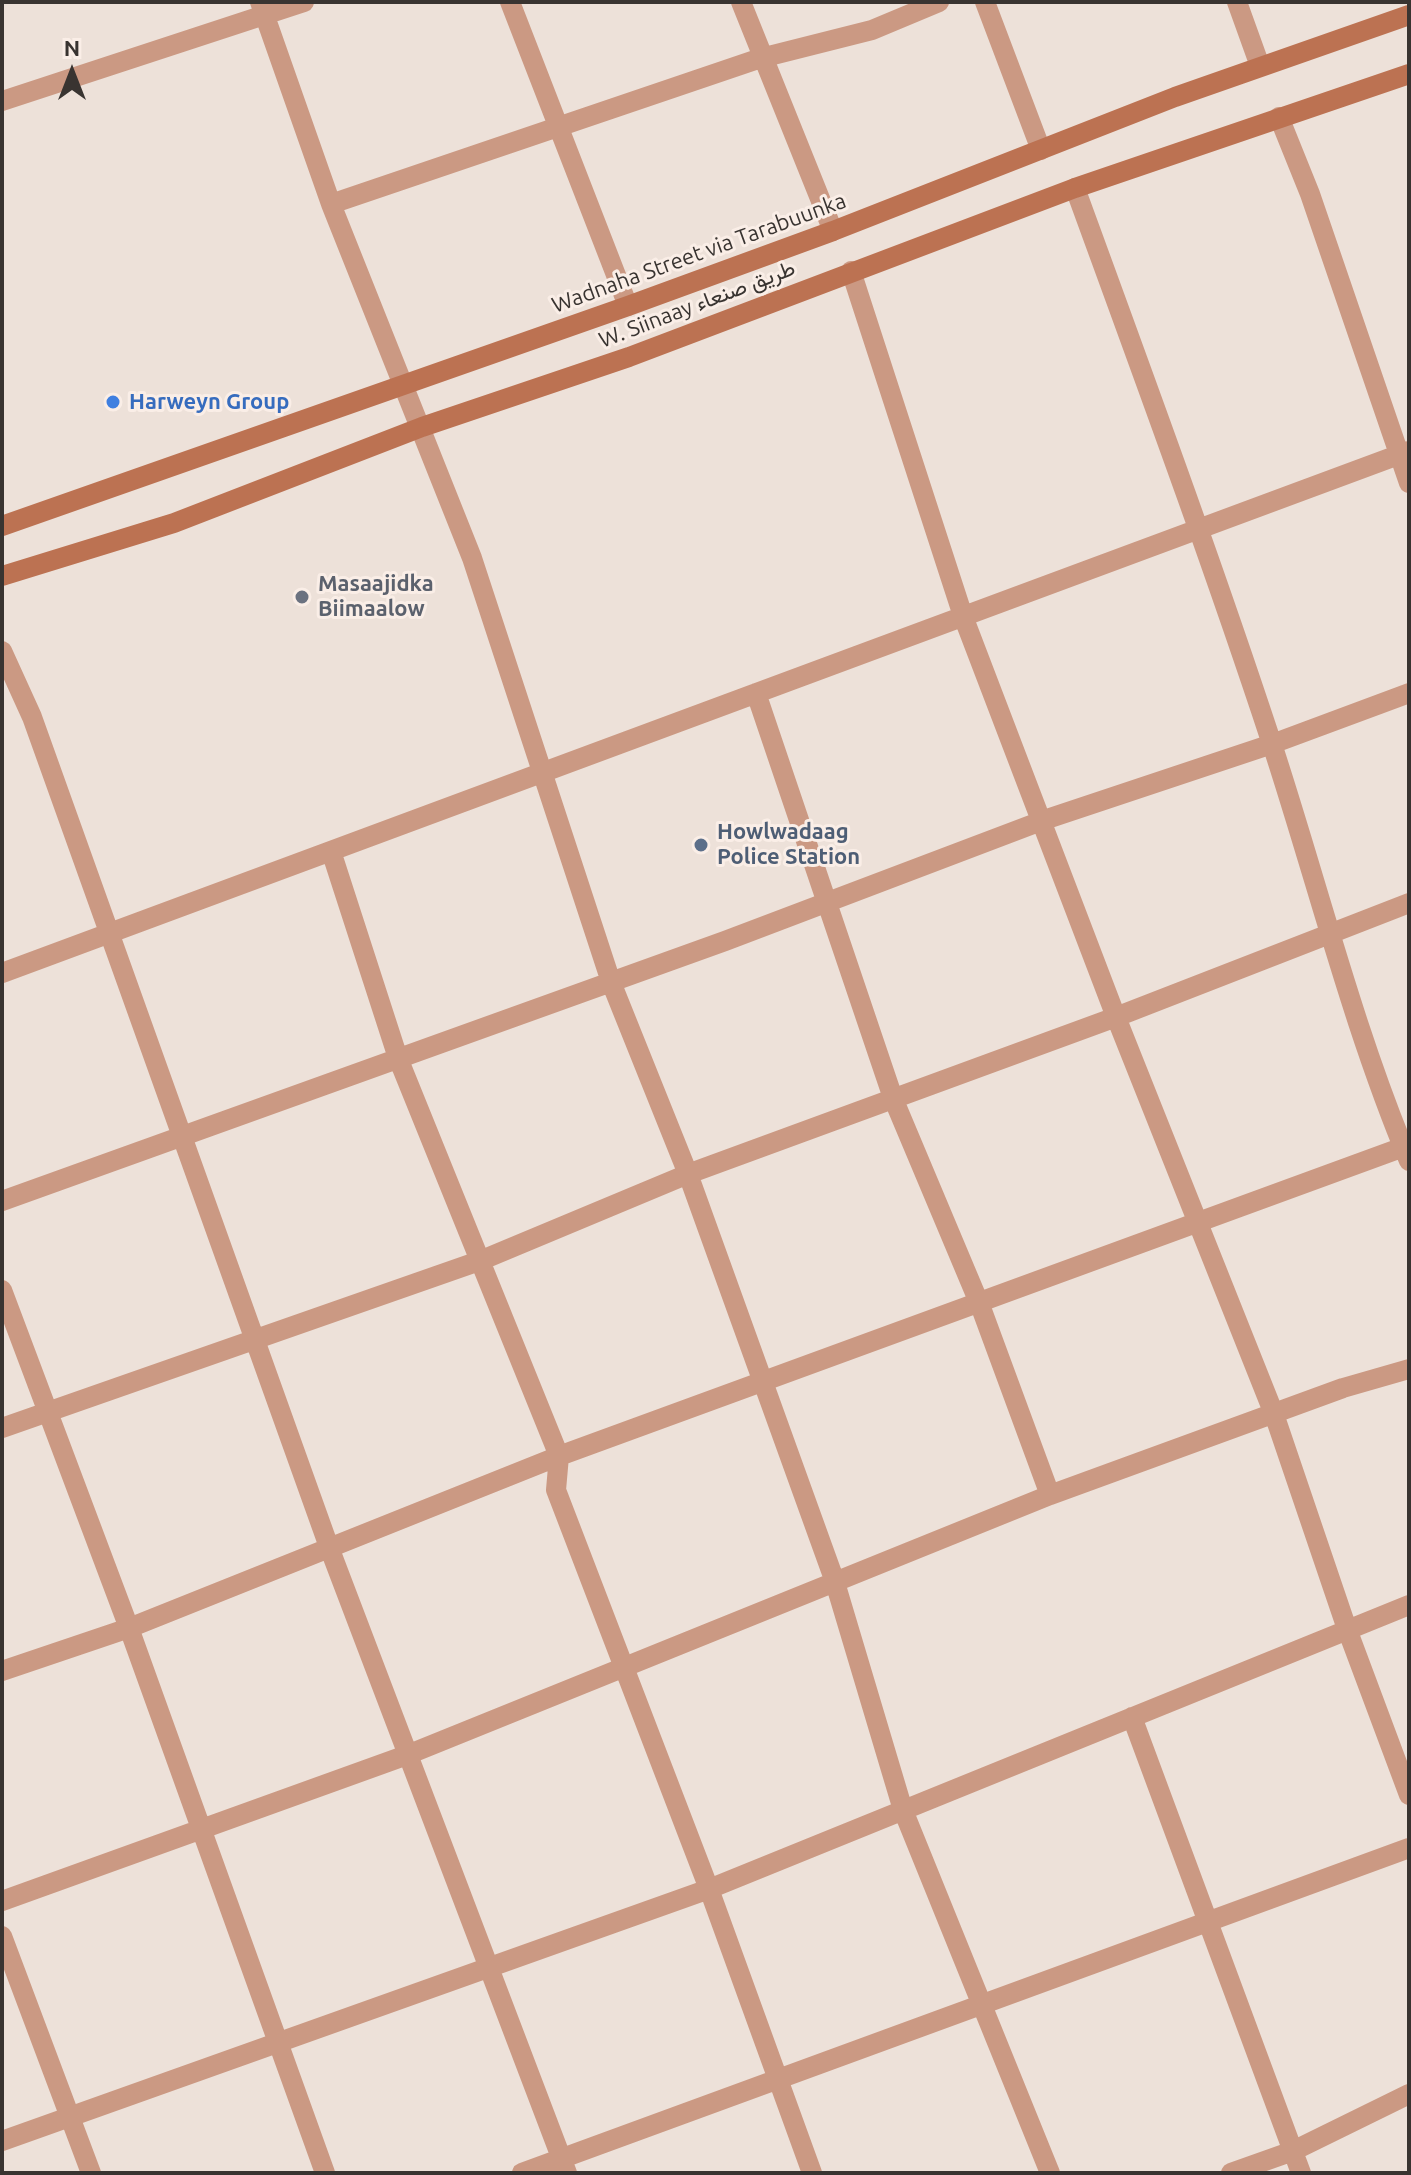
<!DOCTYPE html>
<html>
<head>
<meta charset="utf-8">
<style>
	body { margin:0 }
	#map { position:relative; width:1411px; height:2175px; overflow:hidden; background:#ede1d9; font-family:Ubuntu,sans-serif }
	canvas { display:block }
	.frame { position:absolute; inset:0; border:4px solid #393431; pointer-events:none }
	.north { position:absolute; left:32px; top:32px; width:80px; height:80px; -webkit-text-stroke:6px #faeee7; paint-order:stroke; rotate:0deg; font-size:22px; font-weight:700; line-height:32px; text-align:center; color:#393431 }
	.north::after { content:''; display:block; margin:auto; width:28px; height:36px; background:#393431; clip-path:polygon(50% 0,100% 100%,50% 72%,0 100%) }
</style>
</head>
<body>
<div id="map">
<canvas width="1411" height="2175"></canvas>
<div class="frame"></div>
<div class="north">N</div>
</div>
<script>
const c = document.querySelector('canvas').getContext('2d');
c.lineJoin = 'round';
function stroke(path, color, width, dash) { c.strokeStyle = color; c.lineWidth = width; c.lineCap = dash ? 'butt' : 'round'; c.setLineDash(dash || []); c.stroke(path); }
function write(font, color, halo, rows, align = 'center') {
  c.font = font + ' Ubuntu,Vazirmatn,sans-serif'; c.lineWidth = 6; c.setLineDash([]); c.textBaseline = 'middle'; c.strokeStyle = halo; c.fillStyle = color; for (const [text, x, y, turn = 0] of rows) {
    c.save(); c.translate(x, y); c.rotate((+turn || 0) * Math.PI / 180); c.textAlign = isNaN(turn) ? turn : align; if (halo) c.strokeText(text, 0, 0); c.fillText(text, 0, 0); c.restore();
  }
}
stroke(new Path2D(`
	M 260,2 L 331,204 L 472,558 L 611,982 L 688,1174 L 834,1579 L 903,1810 L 1050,2173
	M 510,2 L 628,306
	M 741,2 L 833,231
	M 985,2 L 1041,150
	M 1237,2 L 1260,66
	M 2,101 L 304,2
	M 1279,117 L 1310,194 L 1409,483
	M 1075,188 C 1142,372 1210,556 1271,741 C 1317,881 1352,1025 1409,1161
	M 331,204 L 761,58 L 872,30 L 939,2
	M 851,271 L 963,616 L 1116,1017 L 1274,1414 L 1347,1629 L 1409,1795
	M 2,651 L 32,717 L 329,1547 L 567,2173
	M 756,693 L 893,1098 L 980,1305 L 1050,1495
	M 331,851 L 398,1058 L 559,1456 L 556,1490 L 709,1889 L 812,2173
	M 2,973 L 1409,451
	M 2,1201 L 725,941 L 1044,820 L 1272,744 L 1409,693
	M 2,1290 L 129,1628 L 325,2173
	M 2,1428 L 482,1260 L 688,1174 L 1116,1017 L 1409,903
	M 2,1671 L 129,1628 L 559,1456 L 1409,1145
	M 1132,1717 L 1301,2173
	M 2,1901 L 407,1755 L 1050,1495 L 1343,1388 L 1409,1369
	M 2,1936 L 91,2173
	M 2,2141 L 709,1889 L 1409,1605
	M 522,2173 L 1409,1848
	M 1231,2173 L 1293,2151 L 1409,2094`), '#cb9983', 20);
stroke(new Path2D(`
	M 2,526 L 628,306 L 833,231 L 1175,97 L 1409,15
	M 2,576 L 174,523 L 422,427 L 629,357 L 1075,188 L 1409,74`), '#bc7252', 20);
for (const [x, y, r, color] of [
	[113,402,8,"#3f7fe0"],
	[302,597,8,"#6b7280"],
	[701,845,8,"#5c6f8a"]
]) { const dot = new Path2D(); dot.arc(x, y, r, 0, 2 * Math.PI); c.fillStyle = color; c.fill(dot); stroke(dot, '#faeee7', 3); }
write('22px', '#393431', '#faeee7', [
	["Wadnaha Street via Tarabuunka",699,253,-20],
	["W. Siinaay طريق صنعاء",697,304,-21]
]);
write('bold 22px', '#366cbe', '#faeee7', [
	["Harweyn Group",129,402]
], 'left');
write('bold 22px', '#5b616d', '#faeee7', [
	["Masaajidka",318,584],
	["Biimaalow",318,609]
], 'left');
write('bold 22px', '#4e5e75', '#faeee7', [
	["Howlwadaag",717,832],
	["Police Station",717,857]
], 'left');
</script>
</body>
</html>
